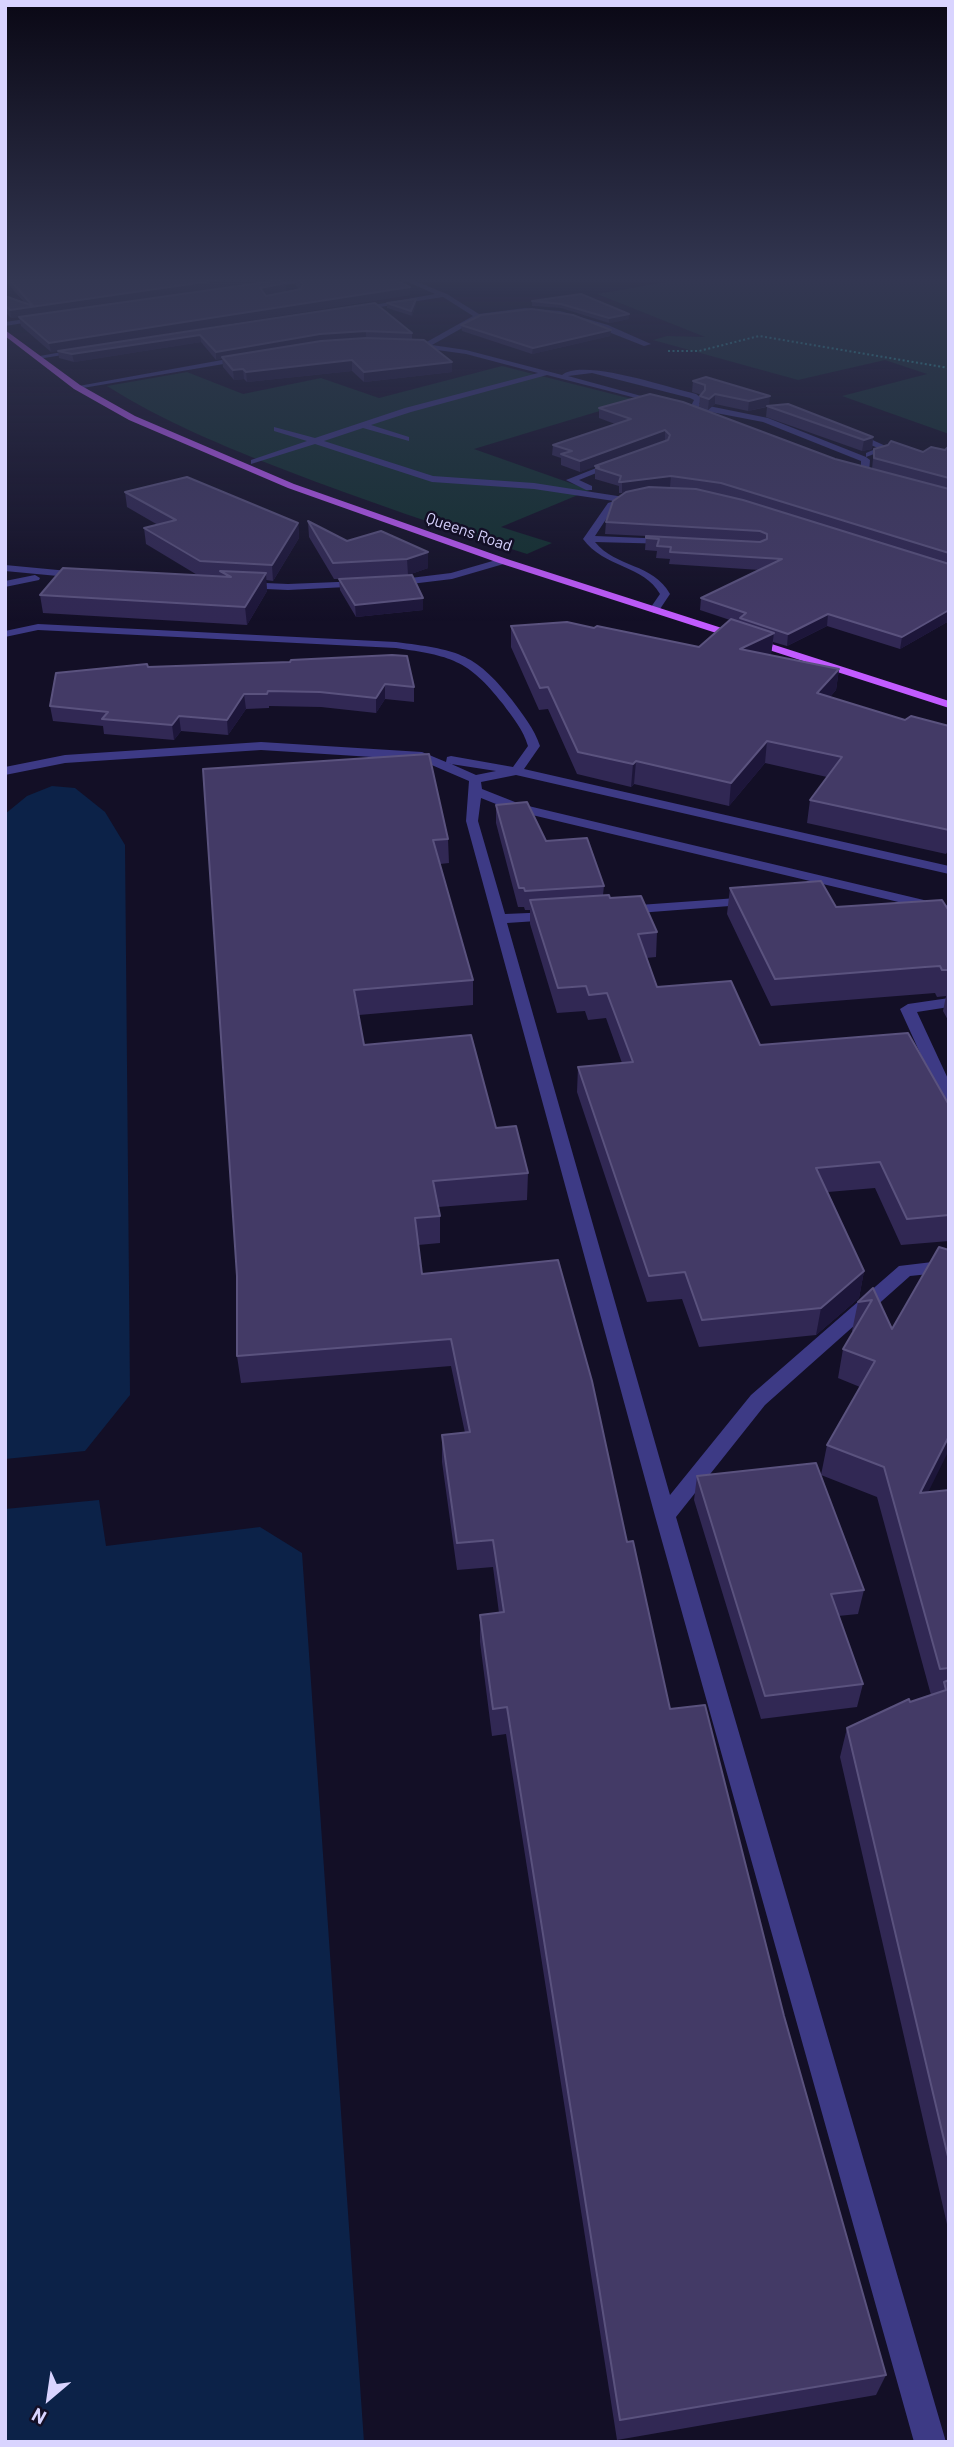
<!DOCTYPE html>
<html>
<head>
<meta charset="utf-8">
<style>
	body { margin:0 }
	#map { position:relative; width:954px; height:2447px; overflow:hidden; background:#130f26; font-family:Barlow,sans-serif }
	canvas { display:block }
	.frame { position:absolute; inset:0; border:7px solid #d9d4ff; pointer-events:none }
	.north { position:absolute; left:14px; top:2363px; width:70px; height:70px; -webkit-text-stroke:5px #130f26; paint-order:stroke; rotate:209deg; font-size:19px; font-weight:700; line-height:28px; text-align:center; color:#d9d4ff }
	.north::after { content:''; display:block; margin:auto; width:24px; height:32px; background:#d9d4ff; clip-path:polygon(50% 0,100% 100%,50% 72%,0 100%) }
</style>
</head>
<body>
<div id="map">
<canvas width="954" height="2447"></canvas>
<div class="frame"></div>
<div class="north">N</div>
</div>
<script>
const c = document.querySelector('canvas').getContext('2d');
c.lineJoin = 'round';
function paint(path, color) { c.fillStyle = color; c.fill(path, 'evenodd'); }
function stroke(path, color, width, dash) { c.strokeStyle = color; c.lineWidth = width; c.lineCap = dash ? 'butt' : 'round'; c.setLineDash(dash || []); c.stroke(path); }
function write(font, color, halo, rows, align = 'center') {
  c.font = font + ' Barlow,sans-serif'; c.lineWidth = 5; c.setLineDash([]); c.textBaseline = 'middle'; c.strokeStyle = halo; c.fillStyle = color; for (const [text, x, y, turn = 0] of rows) {
    c.save(); c.translate(x, y); c.rotate((+turn || 0) * Math.PI / 180); c.textAlign = isNaN(turn) ? turn : align; if (halo) c.strokeText(text, 0, 0); c.fillText(text, 0, 0); c.restore();
  }
}
paint(new Path2D(`
	M 684,279 L 949,279 L 949,434 L 842,396 L 927,374 L 885,360 L 798,380 L 653,340 L 667,336 L 705,337 L 597,294 Z
	M 502,366 L 636,400 L 474,449 L 590,490 L 501,527 L 552,543 L 527,554 C 446,528 365,501 285,470 C 223,446 164,422 107,386 L 187,372 L 243,394 L 321,378 L 379,398 Z`), '#12302f');
paint(new Path2D(`
	M 52,786 L 75,788 L 105,812 L 125,845 L 130,1395 L 85,1451 L 5,1459 L 5,814 L 27,796 Z
	M 99,1500 L 106,1546 L 260,1527 L 302,1553 L 364,2442 L 5,2442 L 5,1509 Z`), '#0c2248');
stroke(new Path2D(`
	M 668,351 L 699,351 L 759,336 L 949,368`), '#2fb8b0', 2, [2, 2.5]);
paint(new Path2D(`
	M 303,279 L 320,279 L 261,289 L 258,287 Z
	M 401,279 L 410,279 L 447,294 L 479,314 L 525,308 L 560,311 L 608,325 L 651,344 L 644,346 L 573,318 L 532,312 L 480,318 L 432,345 L 466,350 L 562,375 C 583,358 669,388 696,394 L 703,399 L 699,404 L 768,418 L 866,457 L 866,453 L 878,448 L 849,436 L 849,432 L 855,432 L 890,448 L 866,457 L 870,460 L 869,473 L 861,475 L 861,461 L 763,422 L 690,408 L 694,400 L 690,398 L 592,373 L 568,376 L 667,403 L 663,405 L 547,375 L 411,412 L 371,425 L 409,437 L 409,441 L 363,428 L 324,441 L 433,476 L 534,483 L 624,497 L 637,494 L 637,498 L 614,507 L 595,536 L 668,539 L 673,542 L 671,544 L 595,542 C 616,568 653,563 670,594 L 658,612 L 654,613 L 649,610 L 660,594 C 644,565 604,568 583,539 L 608,503 L 614,501 L 534,489 L 432,482 L 315,444 L 251,464 L 251,460 L 307,441 L 274,431 L 274,427 L 315,438 L 405,408 L 538,373 L 466,354 L 408,346 L 411,342 L 423,344 L 473,316 L 443,297 L 355,311 L 351,309 L 435,294 Z
	M 46,316 L 43,320 L 5,326 L 5,322 Z
	M 84,348 L 81,352 L 38,359 L 34,357 Z
	M 244,356 L 247,360 L 77,389 L 73,387 Z
	M 614,461 L 621,463 L 579,480 L 592,486 L 592,490 L 586,490 L 566,480 Z
	M 503,558 L 508,561 L 507,563 L 452,579 L 394,586 L 389,583 L 394,580 L 451,573 Z
	M 5,565 L 79,572 L 84,575 L 79,578 L 5,571 Z
	M 35,575 L 40,578 L 39,580 L 5,587 L 5,581 Z
	M 362,581 L 367,584 L 366,586 L 288,590 L 243,588 L 238,585 L 243,582 L 288,584 Z
	M 38,624 L 396,642 C 455,650 474,651 512,700 C 523,715 534,728 540,746 L 524,769 L 949,866 L 949,874 L 516,775 L 481,782 L 482,789 L 520,804 L 949,906 L 949,914 L 511,810 L 481,798 L 478,821 L 505,914 L 552,912 L 559,916 L 552,920 L 507,923 L 670,1495 L 751,1395 L 899,1266 L 949,1260 L 949,1272 L 910,1276 L 765,1405 L 676,1517 L 946,2442 L 914,2442 L 655,1516 L 466,821 L 469,781 L 420,760 L 261,750 L 65,763 L 5,775 L 5,767 L 65,755 L 261,742 L 422,752 L 446,762 L 447,757 L 451,756 L 513,767 L 528,746 C 523,729 513,718 503,704 C 468,659 450,656 396,648 L 38,630 L 5,637 L 5,631 ZM 449,763 L 451,764 L 496,771 L 476,775 Z
	M 751,897 L 758,901 L 756,904 L 625,914 L 618,910 L 625,906 Z
	M 949,998 L 949,1007 L 917,1012 L 949,1081 L 949,1104 L 941,1099 L 900,1009 L 908,1004 Z`), '#3d3a85');
paint(new Path2D(`
	M 5,330 L 80,385 L 135,416 L 294,484 L 507,559 L 949,701 L 949,708 L 499,563 L 288,488 L 129,420 L 74,389 L 5,336 Z`), '#c25bff');
paint(new Path2D(`
	M 5,279 L 285,279 L 11,318 L 5,312 L 5,296 L 24,302 L 5,281 Z
	M 295,279 L 393,279 L 410,295 L 51,352 L 21,326 L 19,317 L 285,283 L 286,292 L 266,296 L 299,289 L 296,286 Z
	M 581,294 L 629,319 L 609,323 L 561,308 L 532,306 L 532,301 Z
	M 416,299 L 416,304 L 412,316 L 387,308 L 387,303 Z
	M 375,303 L 412,333 L 412,339 L 452,362 L 452,372 L 364,382 L 352,371 L 247,382 L 244,379 L 234,380 L 223,367 L 222,358 L 216,360 L 201,342 L 74,362 L 59,358 L 58,351 Z
	M 461,325 L 611,330 L 610,336 L 532,354 L 462,331 Z
	M 693,381 L 873,437 L 872,449 L 862,451 L 766,417 L 767,407 L 748,411 L 715,404 L 708,410 L 699,407 L 700,396 L 702,395 L 692,392 Z
	M 599,408 L 835,459 L 872,469 L 874,449 L 923,452 L 945,450 L 949,446 L 949,621 L 900,649 L 827,626 L 787,646 L 773,642 L 771,654 L 769,655 L 839,669 L 836,690 L 830,697 L 905,720 L 949,726 L 949,849 L 946,854 L 807,823 L 810,800 L 827,777 L 765,763 L 729,806 L 634,784 L 631,787 L 577,774 L 548,709 L 539,710 L 511,647 L 511,626 L 594,628 L 699,647 L 730,620 L 700,610 L 701,598 L 760,570 L 669,564 L 670,559 L 656,558 L 657,551 L 645,550 L 646,536 L 605,534 L 606,522 L 625,493 L 619,493 L 619,486 L 595,479 L 595,466 L 580,472 L 561,465 L 561,458 L 552,455 L 553,445 L 615,424 L 599,418 Z
	M 125,492 L 298,523 L 299,538 L 273,581 L 266,580 L 267,591 L 247,625 L 43,613 L 40,595 L 199,576 L 146,544 L 144,528 L 158,525 L 127,507 Z
	M 308,521 L 347,541 L 428,552 L 428,568 L 408,575 L 423,598 L 423,610 L 356,617 L 340,590 L 339,579 L 334,579 L 309,537 Z
	M 290,662 L 414,687 L 414,702 L 385,699 L 376,713 L 321,707 L 269,706 L 269,708 L 246,709 L 228,735 L 181,731 L 174,740 L 104,734 L 103,726 L 53,721 L 50,706 L 148,667 Z
	M 203,769 L 448,839 L 449,863 L 440,864 L 473,980 L 473,1005 L 359,1015 L 364,1045 L 496,1128 L 528,1173 L 527,1200 L 438,1207 L 440,1216 L 440,1243 L 418,1245 L 422,1274 L 627,1542 L 670,1709 L 784,2016 L 886,2375 L 876,2395 L 617,2440 L 506,1734 L 492,1736 L 480,1642 L 480,1615 L 499,1613 L 493,1567 L 457,1570 L 442,1462 L 442,1435 L 465,1433 L 451,1366 L 241,1383 L 237,1356 L 237,1276 Z
	M 496,805 L 546,841 L 604,886 L 603,895 L 610,898 L 657,932 L 656,957 L 646,958 L 657,987 L 760,1045 L 949,1105 L 949,1241 L 901,1245 L 875,1188 L 828,1192 L 864,1271 L 859,1298 L 816,1335 L 699,1347 L 682,1299 L 647,1302 L 577,1092 L 578,1067 L 622,1063 L 606,1018 L 588,1020 L 585,1011 L 557,1013 L 530,924 L 530,910 L 525,910 L 524,907 L 518,907 L 496,823 Z
	M 730,888 L 836,907 L 949,911 L 949,1022 L 943,1011 L 946,996 L 937,997 L 935,993 L 771,1006 L 727,914 Z
	M 873,1288 L 928,1492 L 949,1490 L 949,2233 L 840,1757 L 847,1728 L 910,1702 L 931,1695 L 877,1497 L 821,1475 L 827,1445 L 860,1387 L 838,1378 L 843,1349 L 854,1331 L 852,1331 L 858,1302 Z
	M 697,1476 L 864,1590 L 858,1614 L 838,1616 L 863,1684 L 857,1707 L 761,1719 L 694,1500 Z`), '#312854');
paint(new Path2D(`
	M 225,279 L 285,279 L 11,318 L 10,310 Z
	M 285,283 L 286,292 L 261,296 L 260,288 Z
	M 410,287 L 410,295 L 51,352 L 49,343 Z
	M 416,299 L 416,304 L 412,316 L 411,311 Z
	M 629,314 L 629,319 L 609,323 L 609,318 Z
	M 611,330 L 610,336 L 532,354 L 533,348 Z
	M 366,331 L 366,338 L 321,341 L 216,360 L 216,352 L 320,334 Z
	M 200,335 L 201,342 L 74,362 L 72,354 Z
	M 352,360 L 352,371 L 247,382 L 246,372 Z
	M 452,362 L 452,372 L 364,382 L 364,372 Z
	M 243,369 L 244,379 L 234,380 L 233,370 Z
	M 715,394 L 715,404 L 708,410 L 709,399 Z
	M 770,396 L 769,406 L 748,411 L 749,401 Z
	M 665,430 L 665,441 L 580,472 L 580,461 Z
	M 873,437 L 872,449 L 862,451 L 864,440 Z
	M 671,476 L 670,487 L 622,493 L 622,482 Z
	M 298,523 L 299,538 L 273,581 L 272,565 Z
	M 428,552 L 428,568 L 408,575 L 407,559 Z
	M 266,573 L 267,591 L 247,625 L 245,607 Z
	M 423,598 L 423,610 L 356,617 L 355,605 Z
	M 949,610 L 949,621 L 900,649 L 902,637 Z
	M 828,614 L 827,626 L 787,646 L 788,634 Z
	M 774,633 L 771,654 L 738,670 L 740,649 Z
	M 839,669 L 836,690 L 814,715 L 817,693 Z
	M 385,684 L 385,699 L 376,713 L 376,698 Z
	M 244,694 L 246,709 L 228,735 L 227,720 Z
	M 179,716 L 181,731 L 174,740 L 172,725 Z
	M 767,741 L 765,763 L 729,806 L 731,783 Z
	M 636,761 L 634,784 L 631,787 L 633,764 Z
	M 864,1271 L 859,1298 L 816,1335 L 821,1308 Z
	M 949,1436 L 949,1450 L 913,1523 L 920,1493 Z`), '#1d163a');
const building = new Path2D(`
	M 9,279 L 225,279 L 10,310 L 5,305 L 5,296 L 33,306 Z
	M 297,279 L 393,279 L 410,287 L 49,343 L 19,317 L 281,280 L 285,283 L 260,288 L 266,296 L 301,289 L 303,284 Z
	M 581,294 L 629,314 L 609,318 L 561,304 L 532,301 Z
	M 416,299 L 411,311 L 387,303 Z
	M 375,303 L 412,333 L 366,331 L 320,334 L 216,352 L 200,335 L 72,354 L 58,351 Z
	M 532,309 L 573,315 L 611,330 L 533,348 L 461,325 L 481,315 Z
	M 366,338 L 424,340 L 452,362 L 364,372 L 352,360 L 246,372 L 243,369 L 233,370 L 222,357 L 321,341 Z
	M 706,377 L 770,396 L 749,401 L 715,394 L 709,399 L 700,396 L 705,390 L 705,385 L 693,381 Z
	M 650,394 L 683,402 L 835,459 L 949,489 L 949,553 L 721,483 L 671,476 L 622,482 L 619,482 L 621,476 L 596,468 L 599,467 L 595,466 L 668,440 L 670,435 L 665,430 L 580,461 L 561,454 L 572,451 L 553,445 L 631,419 L 599,408 Z
	M 788,404 L 873,437 L 864,440 L 767,406 Z
	M 891,441 L 923,452 L 931,447 L 945,450 L 949,446 L 949,478 L 874,458 L 874,449 L 888,445 Z
	M 187,477 L 298,523 L 272,565 L 200,561 L 144,528 L 176,520 L 125,492 Z
	M 649,487 L 696,489 L 743,500 L 949,564 L 949,610 L 902,637 L 828,614 L 788,634 L 740,618 L 746,613 L 701,598 L 782,559 L 670,552 L 671,547 L 657,546 L 659,539 L 646,538 L 646,536 L 760,542 L 767,539 L 767,534 L 760,531 L 606,522 L 613,501 L 626,492 Z
	M 308,521 L 347,541 L 381,531 L 428,552 L 407,559 L 333,563 Z
	M 63,568 L 231,577 L 220,571 L 266,573 L 245,607 L 40,595 Z
	M 412,575 L 423,598 L 355,605 L 339,579 Z
	M 731,619 L 774,633 L 740,649 L 839,669 L 817,693 L 905,720 L 911,716 L 949,726 L 949,830 L 810,800 L 842,757 L 767,741 L 731,783 L 636,761 L 633,764 L 578,752 L 548,687 L 540,688 L 511,626 L 567,622 L 594,628 L 597,626 L 699,647 Z
	M 392,655 L 407,656 L 414,687 L 385,684 L 376,698 L 320,692 L 268,691 L 267,694 L 244,694 L 227,720 L 179,716 L 172,725 L 102,719 L 108,712 L 50,706 L 56,673 L 147,664 L 148,667 L 290,662 L 291,660 Z
	M 429,754 L 448,839 L 433,840 L 473,980 L 354,990 L 364,1045 L 471,1035 L 496,1128 L 516,1126 L 528,1173 L 433,1181 L 440,1216 L 415,1218 L 422,1274 L 558,1260 L 592,1381 L 627,1542 L 633,1541 L 670,1709 L 705,1705 L 784,2016 L 886,2375 L 620,2420 L 507,1707 L 493,1709 L 480,1615 L 504,1612 L 493,1540 L 457,1543 L 442,1435 L 470,1432 L 451,1339 L 237,1356 L 237,1276 L 203,769 Z
	M 527,802 L 546,841 L 587,838 L 604,886 L 525,891 L 524,888 L 519,888 L 496,805 Z
	M 821,881 L 836,907 L 942,900 L 949,911 L 949,970 L 942,970 L 940,966 L 925,967 L 775,979 L 730,888 Z
	M 609,895 L 610,898 L 641,896 L 657,932 L 638,934 L 657,987 L 731,981 L 760,1045 L 908,1033 L 949,1105 L 949,1215 L 907,1219 L 880,1162 L 816,1168 L 864,1271 L 821,1308 L 702,1320 L 685,1272 L 649,1276 L 578,1067 L 633,1062 L 607,993 L 589,995 L 586,986 L 558,988 L 530,900 Z
	M 939,1247 L 949,1250 L 949,1436 L 920,1493 L 949,1490 L 949,1668 L 940,1669 L 884,1467 L 827,1445 L 875,1361 L 843,1349 L 872,1300 L 858,1302 L 873,1288 L 892,1329 Z
	M 816,1463 L 864,1590 L 831,1594 L 863,1684 L 765,1696 L 697,1476 Z
	M 949,1680 L 949,2161 L 847,1728 L 909,1699 L 910,1702 L 946,1690 L 944,1682 Z`);
paint(building, '#433a66');
stroke(building, '#5a527e', 2);
const sky = c.createLinearGradient(0, 0, 0, 622);
sky.addColorStop(0, '#0a0815');
sky.addColorStop(0.45, '#333752');
sky.addColorStop(1, '#33375200');
c.fillStyle = sky;
c.fillRect(0, 0, 954, 622);
write('16px', '#d9d4ff', '#130f26', [
	["Queens Road",469,532,19]
]);
</script>
</body>
</html>
